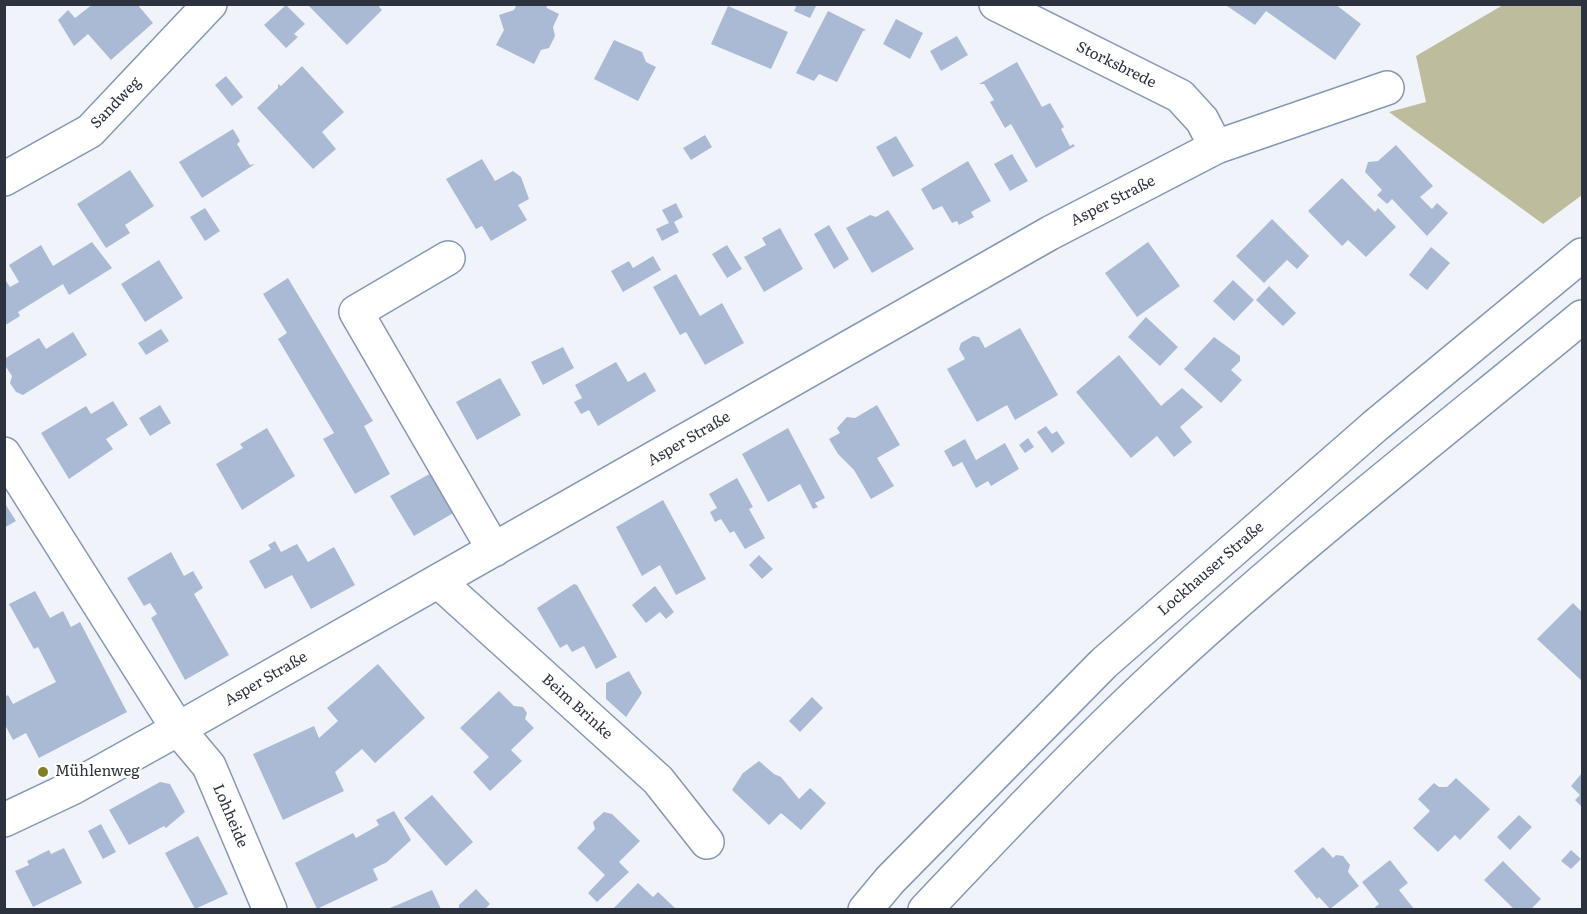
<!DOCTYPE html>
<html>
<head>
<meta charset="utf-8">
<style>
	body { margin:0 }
	#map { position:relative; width:1587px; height:914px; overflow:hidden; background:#f0f4fa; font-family:Literata,serif }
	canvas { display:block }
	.frame { position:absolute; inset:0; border:6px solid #2c333f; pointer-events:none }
</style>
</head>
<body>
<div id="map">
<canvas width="1587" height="914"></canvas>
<div class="frame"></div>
</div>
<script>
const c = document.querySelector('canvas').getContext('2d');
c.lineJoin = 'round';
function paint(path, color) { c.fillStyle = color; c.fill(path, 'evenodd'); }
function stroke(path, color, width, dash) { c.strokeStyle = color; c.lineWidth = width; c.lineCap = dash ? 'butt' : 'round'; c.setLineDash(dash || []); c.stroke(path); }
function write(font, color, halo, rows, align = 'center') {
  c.font = font + ' Literata,serif'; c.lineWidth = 4.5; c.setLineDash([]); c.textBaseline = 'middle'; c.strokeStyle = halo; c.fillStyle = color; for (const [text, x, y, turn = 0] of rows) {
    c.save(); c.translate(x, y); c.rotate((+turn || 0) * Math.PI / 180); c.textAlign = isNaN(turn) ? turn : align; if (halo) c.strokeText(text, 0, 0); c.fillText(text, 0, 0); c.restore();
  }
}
paint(new Path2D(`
	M 1503,5 L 1582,5 L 1582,195 L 1543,224 L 1389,112 L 1426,102 L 1416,56 Z`), '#bdbd9e');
paint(new Path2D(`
	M 93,4 L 137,4 L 153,23 L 111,60 L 88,34 L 74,46 L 58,20 L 68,10 L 75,18 Z
	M 307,4 L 377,4 L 382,10 L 347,45 Z
	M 517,4 L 546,4 L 547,8 L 559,14 L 553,27 L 555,36 L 549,48 L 541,50 L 534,64 L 496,45 L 504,30 L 499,15 L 514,10 Z
	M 797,4 L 817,4 L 810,18 L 794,11 Z
	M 1224,4 L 1335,4 L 1361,24 L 1335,60 L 1266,11 L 1255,25 Z
	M 286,5 L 305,24 L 294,34 L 298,37 L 286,48 L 264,25 Z
	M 728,6 L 788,32 L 771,69 L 711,44 Z
	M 828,11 L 866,30 L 863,31 L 837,82 L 819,74 L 814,81 L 796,73 Z
	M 896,19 L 923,33 L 910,59 L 883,44 Z
	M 957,36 L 968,55 L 941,71 L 930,51 Z
	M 614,40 L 642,52 L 646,62 L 656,67 L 638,101 L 594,79 Z
	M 1017,62 L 1042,107 L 1050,103 L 1064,127 L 1061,129 L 1070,146 L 1073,144 L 1075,146 L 1036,168 L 1011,124 L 1005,128 L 990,102 L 994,100 L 984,84 L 979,84 Z
	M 302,66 L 344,112 L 322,132 L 336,149 L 313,169 L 257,108 L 278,88 L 278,84 L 281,86 Z
	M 226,76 L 243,97 L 232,106 L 215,85 Z
	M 233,129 L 240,141 L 237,144 L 250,165 L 255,164 L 202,198 L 179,162 Z
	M 705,135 L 712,147 L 691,160 L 683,148 Z
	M 896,136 L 914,166 L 893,177 L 876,147 Z
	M 1396,145 L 1433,186 L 1420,197 L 1432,209 L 1437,203 L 1448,213 L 1427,236 L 1392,199 L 1387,204 L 1377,195 L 1382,190 L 1365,172 L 1368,162 L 1378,161 Z
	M 1012,154 L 1028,181 L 1010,191 L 994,164 Z
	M 482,159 L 495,181 L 513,171 L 521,177 L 529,199 L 518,205 L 527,220 L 491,241 L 482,226 L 476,229 L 446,179 Z
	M 968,161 L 991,201 L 971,212 L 974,217 L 959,225 L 957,221 L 952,223 L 942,206 L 933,210 L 921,189 Z
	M 130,170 L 154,206 L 125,225 L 130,233 L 106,248 L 77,204 Z
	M 1342,178 L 1375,212 L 1378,208 L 1396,227 L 1366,257 L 1348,240 L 1342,246 L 1308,211 Z
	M 676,203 L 683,217 L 674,222 L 679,232 L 662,241 L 656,229 L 669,223 L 662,210 Z
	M 205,208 L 220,231 L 205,241 L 190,217 Z
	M 888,210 L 914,249 L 872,273 L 846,228 L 870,215 L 876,217 Z
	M 1272,219 L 1309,256 L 1297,269 L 1287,260 L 1264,283 L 1236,256 Z
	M 829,225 L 849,259 L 834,269 L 814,234 Z
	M 780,228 L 803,269 L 764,292 L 744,257 L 766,245 L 762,238 Z
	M 92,242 L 112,268 L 69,295 L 63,284 L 18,312 L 20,316 L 4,326 L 4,278 L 10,287 L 19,282 L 9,265 L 41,245 L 53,266 Z
	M 1148,242 L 1180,286 L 1137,317 L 1105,273 Z
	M 727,245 L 742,269 L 727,278 L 712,254 Z
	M 1431,247 L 1450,263 L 1427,290 L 1409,275 Z
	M 653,256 L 661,270 L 623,292 L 611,271 L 629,261 L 633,268 Z
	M 159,260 L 183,298 L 145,322 L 121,284 Z
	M 676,274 L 700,316 L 722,303 L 744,343 L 705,365 L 686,332 L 680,335 L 653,287 Z
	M 288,278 L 373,421 L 364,426 L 390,474 L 355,494 L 323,439 L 334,433 L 278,339 L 287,333 L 263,294 Z
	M 1233,280 L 1254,300 L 1234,321 L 1213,301 Z
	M 1269,286 L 1296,313 L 1283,326 L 1256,300 Z
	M 1146,317 L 1178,347 L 1160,366 L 1128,337 Z
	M 1020,328 L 1058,395 L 1015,420 L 1007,405 L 977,422 L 947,369 L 965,359 L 959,349 L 961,343 L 973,336 L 979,337 L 985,348 Z
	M 161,329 L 169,341 L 146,355 L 138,343 Z
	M 73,332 L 87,355 L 23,395 L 16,392 L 10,383 L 12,376 L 4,364 L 4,359 L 39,338 L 46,349 Z
	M 1214,337 L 1240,356 L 1240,361 L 1231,370 L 1242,380 L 1221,403 L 1184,369 Z
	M 563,347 L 574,368 L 543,385 L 531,362 Z
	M 1119,355 L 1161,406 L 1182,388 L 1203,407 L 1180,427 L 1192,442 L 1174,457 L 1157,436 L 1131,458 L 1076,392 Z
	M 616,362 L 628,382 L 645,372 L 656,391 L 598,426 L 589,410 L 581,414 L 574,402 L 582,398 L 575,385 Z
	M 500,378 L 521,415 L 477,440 L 456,402 Z
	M 113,401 L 128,425 L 106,439 L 113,449 L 69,479 L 41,433 L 86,406 L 91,414 Z
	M 160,405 L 171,423 L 150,436 L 139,418 Z
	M 877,405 L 900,445 L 877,458 L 894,486 L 871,499 L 854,470 L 838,454 L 829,439 L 840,433 L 837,428 L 847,417 L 855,418 Z
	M 1046,426 L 1052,434 L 1057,431 L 1065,443 L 1052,453 L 1037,432 Z
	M 267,428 L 295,476 L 242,510 L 216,464 L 243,448 L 240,444 Z
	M 788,428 L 825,498 L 815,503 L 818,507 L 813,509 L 800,484 L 768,502 L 742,454 Z
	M 1028,438 L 1034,447 L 1025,453 L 1019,445 Z
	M 965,439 L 976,460 L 1005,443 L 1019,469 L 991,486 L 988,481 L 976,488 L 962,462 L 953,467 L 944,451 Z
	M 433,472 L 455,512 L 414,536 L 390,496 Z
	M 737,478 L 753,507 L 749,509 L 765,538 L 745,549 L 734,531 L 730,533 L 721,519 L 715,522 L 710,512 L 717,508 L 709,494 Z
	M 663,500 L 706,579 L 676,595 L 660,565 L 642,576 L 616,527 Z
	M 4,502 L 16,521 L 4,528 Z
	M 275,541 L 281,552 L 297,544 L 308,562 L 334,547 L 355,585 L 311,609 L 292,575 L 265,589 L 249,561 L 271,549 L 268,545 Z
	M 171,552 L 184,576 L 193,571 L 203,588 L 194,594 L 229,655 L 185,680 L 151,618 L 157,614 L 150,603 L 144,606 L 127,578 Z
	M 759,555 L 773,569 L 762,579 L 749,565 Z
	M 574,584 L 577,585 L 617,657 L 596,669 L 584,646 L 572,652 L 567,644 L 560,648 L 537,608 Z
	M 655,586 L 674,612 L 666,619 L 660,612 L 646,623 L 632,605 Z
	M 35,591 L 50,618 L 63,611 L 71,627 L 80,622 L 127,712 L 39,758 L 26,733 L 13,740 L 4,723 L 4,697 L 8,695 L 13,704 L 56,682 L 38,647 L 34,649 L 9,604 Z
	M 1573,603 L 1582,612 L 1582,681 L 1537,639 Z
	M 378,664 L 425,718 L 375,763 L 362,749 L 335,772 L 344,791 L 283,820 L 253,754 L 314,726 L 319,738 L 338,721 L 327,708 Z
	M 629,671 L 642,693 L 626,717 L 606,699 L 606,683 Z
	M 499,691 L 514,706 L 523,707 L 527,713 L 525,719 L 534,728 L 511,750 L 522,761 L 490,791 L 473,772 L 489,757 L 460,728 Z
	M 812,697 L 823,708 L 800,732 L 789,721 Z
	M 759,761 L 774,774 L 781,777 L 799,799 L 810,788 L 826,803 L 801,830 L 781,813 L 769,825 L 732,790 L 743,773 Z
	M 1582,773 L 1582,807 L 1575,800 L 1580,795 L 1571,786 Z
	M 1456,778 L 1490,809 L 1460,840 L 1455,835 L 1438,852 L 1413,828 L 1430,811 L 1418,799 L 1434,783 L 1439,787 L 1447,787 Z
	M 160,782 L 170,784 L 185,812 L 166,828 L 164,826 L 129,845 L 109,810 Z
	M 432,795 L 473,842 L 446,866 L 404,818 Z
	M 394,811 L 411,840 L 387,862 L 373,869 L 378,880 L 317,909 L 295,863 L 353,833 L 356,838 L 379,825 L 376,820 Z
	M 604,812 L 612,814 L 640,841 L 619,862 L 629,872 L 597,902 L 588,893 L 605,875 L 577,848 L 595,829 L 593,822 Z
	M 1519,815 L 1532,827 L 1510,850 L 1497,837 Z
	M 101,824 L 116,852 L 103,859 L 88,831 Z
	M 198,836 L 228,894 L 195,909 L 165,853 Z
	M 1323,847 L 1333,858 L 1336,855 L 1343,856 L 1350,865 L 1348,872 L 1359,886 L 1330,909 L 1319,897 L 1317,899 L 1294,871 Z
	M 64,848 L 82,883 L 33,907 L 15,871 L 29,865 L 27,861 L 49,850 L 51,854 Z
	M 1571,850 L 1581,859 L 1571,869 L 1561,861 Z
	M 1390,860 L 1408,883 L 1399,890 L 1414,909 L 1373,909 L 1379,904 L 1362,882 Z
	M 1503,861 L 1541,899 L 1531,909 L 1514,909 L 1484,880 Z
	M 638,883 L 653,897 L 658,892 L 675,908 L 613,909 Z
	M 476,889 L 490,904 L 485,909 L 459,909 L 459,905 Z
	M 432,890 L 441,909 L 387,909 L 395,906 Z`), '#aabad4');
const minor = new Path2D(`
	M 996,4 L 1180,96 L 1202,120 L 1216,147
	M 4,179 L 90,131 L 210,4
	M 448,258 L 356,312 L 494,550
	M 4,454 L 178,729 L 209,766 L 270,910
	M 438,581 L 658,780 L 707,842
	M 4,820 L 72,788 L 178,729 L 1050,233 L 1216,147 L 1387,88`);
const major = new Path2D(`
	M 865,910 L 890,880 L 1104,663 L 1375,426 L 1582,255
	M 925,910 C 996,835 1067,760 1142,689 C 1282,557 1434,439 1582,317`);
stroke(minor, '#8597b4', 36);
stroke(major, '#8597b4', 36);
stroke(minor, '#fff', 33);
stroke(major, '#fff', 33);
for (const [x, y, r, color] of [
	[43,772,6,"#817d24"]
]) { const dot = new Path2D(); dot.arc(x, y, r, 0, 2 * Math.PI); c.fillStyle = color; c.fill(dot); stroke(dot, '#fff', 2); }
write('15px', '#2c333f', '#fff', [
	["Storksbrede",1116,65,26],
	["Sandweg",116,103,-46],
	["Asper Straße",1113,201,-27],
	["Asper Straße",689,439,-30],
	["Lockhauser Straße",1211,569,-41],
	["Asper Straße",266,679,-30],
	["Beim Brinke",577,707,42],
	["Lohheide",230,816,67]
]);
write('15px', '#2c333f', '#fff', [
	["Mühlenweg",55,772]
], 'left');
</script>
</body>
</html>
